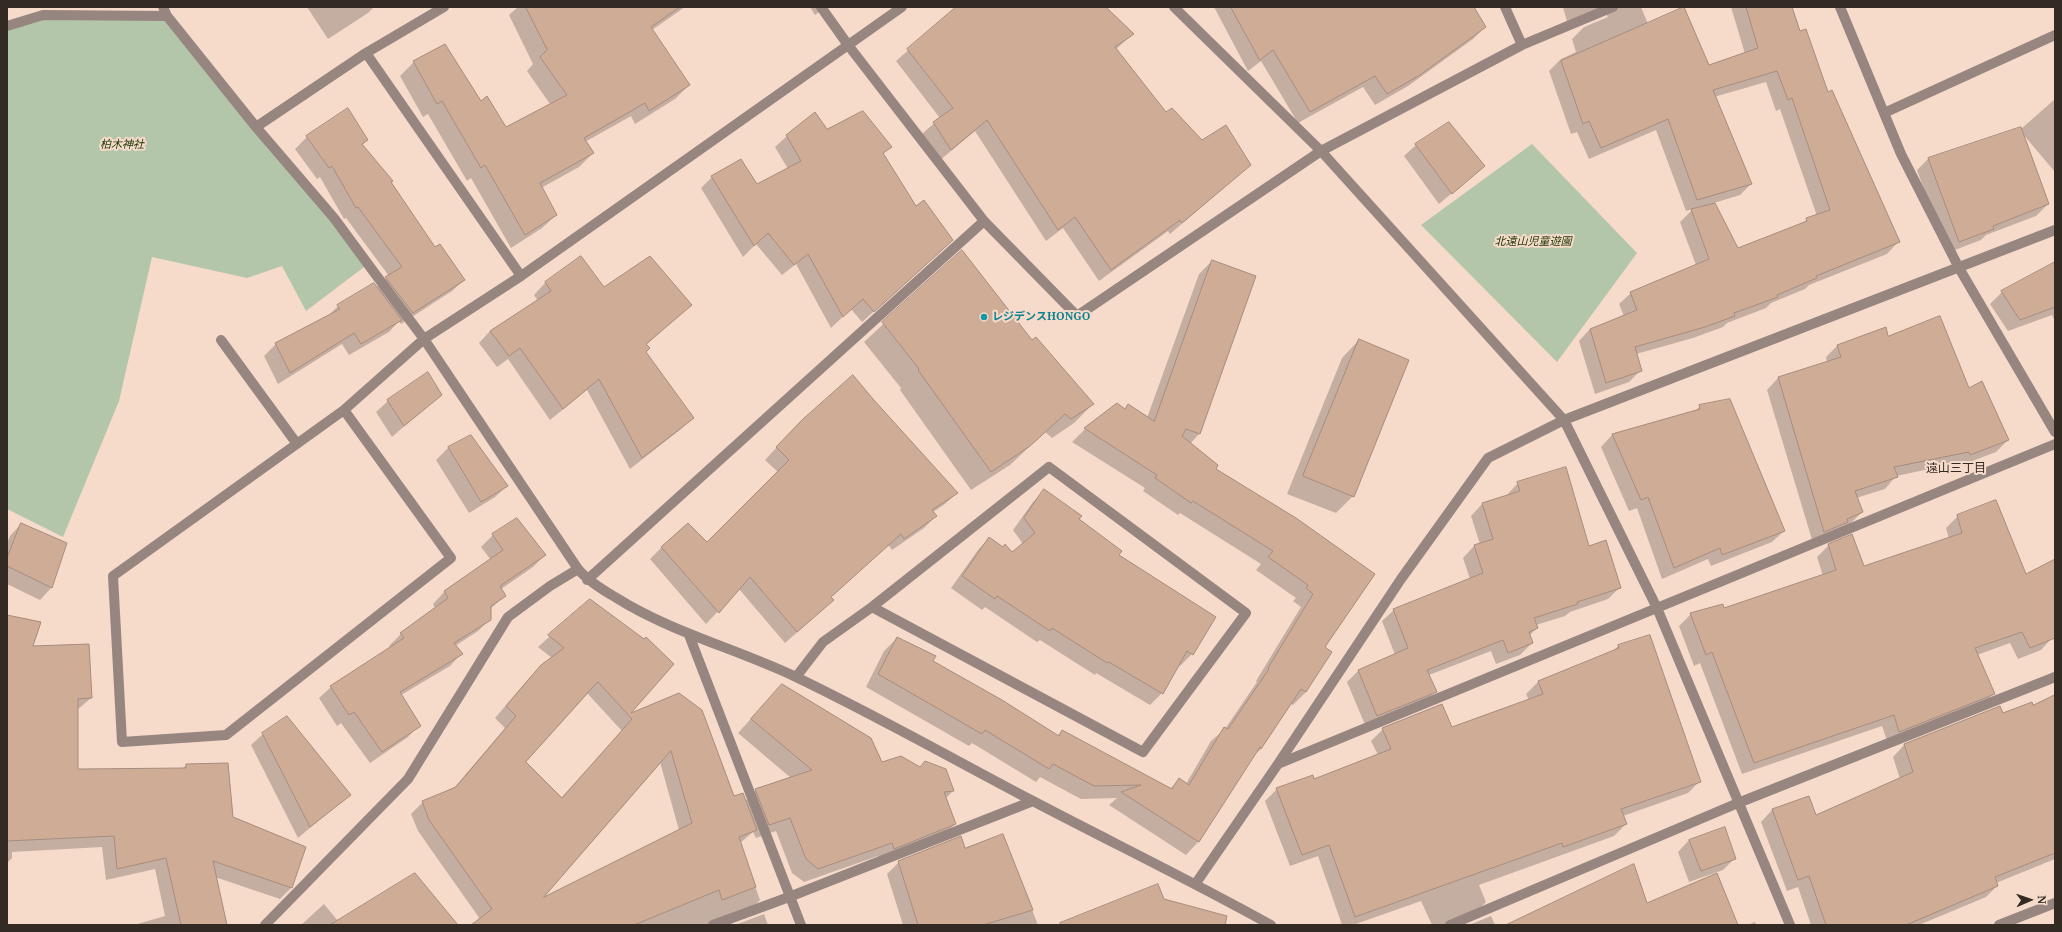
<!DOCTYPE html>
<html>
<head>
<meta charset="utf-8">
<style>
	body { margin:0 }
	#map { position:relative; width:2062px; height:932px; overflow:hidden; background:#f6daca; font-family:"Noto Serif",serif }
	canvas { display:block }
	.frame { position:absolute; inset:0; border:8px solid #342a24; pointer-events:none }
	.north { position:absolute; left:2010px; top:880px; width:40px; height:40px; -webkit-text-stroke:3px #f6daca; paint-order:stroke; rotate:88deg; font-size:11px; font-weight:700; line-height:16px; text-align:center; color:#342a24 }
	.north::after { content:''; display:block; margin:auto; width:14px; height:18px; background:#342a24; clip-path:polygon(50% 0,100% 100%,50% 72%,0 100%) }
</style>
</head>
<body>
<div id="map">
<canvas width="2062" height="932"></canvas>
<div class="frame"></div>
<div class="north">N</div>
</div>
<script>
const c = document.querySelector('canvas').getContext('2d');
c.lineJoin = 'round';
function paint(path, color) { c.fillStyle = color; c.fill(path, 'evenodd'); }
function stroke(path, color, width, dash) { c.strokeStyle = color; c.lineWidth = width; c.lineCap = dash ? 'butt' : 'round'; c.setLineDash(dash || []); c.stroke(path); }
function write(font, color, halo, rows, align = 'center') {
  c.font = font + ' "Noto Serif","Noto Sans JP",serif'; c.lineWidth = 4; c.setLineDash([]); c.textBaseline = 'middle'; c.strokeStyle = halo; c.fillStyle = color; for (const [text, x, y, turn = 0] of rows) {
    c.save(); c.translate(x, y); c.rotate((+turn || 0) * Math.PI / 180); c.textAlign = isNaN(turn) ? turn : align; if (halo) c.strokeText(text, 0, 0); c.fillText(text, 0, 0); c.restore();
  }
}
paint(new Path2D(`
	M 43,15 L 167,16 L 368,264 L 306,311 L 282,266 L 247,278 L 152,257 L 119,401 L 63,537 L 7,509 L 7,26 Z
	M 1532,144 L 1637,253 L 1557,362 L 1421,225 Z`), '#b4c6aa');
paint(new Path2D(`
	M 307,7 L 374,7 L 368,13 L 328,39 Z
	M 518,7 L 685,7 L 652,30 L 689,85 L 675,99 L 635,124 L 631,116 L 585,142 L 593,153 L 579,167 L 541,188 L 556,215 L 542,228 L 511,248 L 471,178 L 467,181 L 428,114 L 423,117 L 400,76 L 414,62 L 480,102 L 506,128 L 550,104 L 527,71 L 533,64 L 509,15 Z
	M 810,7 L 826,7 L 815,15 Z
	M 957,7 L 1090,7 L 1133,34 L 1116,49 L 1166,113 L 1202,142 L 1250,165 L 1170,234 L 1168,231 L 1099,281 L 1063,228 L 1046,241 L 975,131 L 939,161 L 922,134 L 940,118 L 896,61 Z
	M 1214,7 L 1473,7 L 1485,27 L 1473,39 L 1408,86 L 1375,105 L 1363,87 L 1298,123 L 1261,61 L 1248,71 Z
	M 1563,7 L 1641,7 L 1648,24 L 1709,66 L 1745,54 L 1731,7 L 1791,7 L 1800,32 L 1828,93 L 1898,242 L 1887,254 L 1809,285 L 1805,289 L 1771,303 L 1766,308 L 1727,323 L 1723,327 L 1693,338 L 1636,354 L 1641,370 L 1629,382 L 1595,394 L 1579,341 L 1590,329 L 1624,316 L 1619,304 L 1631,293 L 1696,265 L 1680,222 L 1693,209 L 1686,211 L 1656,130 L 1589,159 L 1577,132 L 1571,134 L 1549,71 L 1561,59 L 1576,52 L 1572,39 L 1584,27 L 1608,17 L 1605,13 L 1568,25 ZM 1766,82 L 1776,111 L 1780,109 L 1817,216 L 1807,219 L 1802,224 L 1737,249 L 1714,203 L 1740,195 L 1751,184 L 1714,97 Z
	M 2055,99 L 2055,172 L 2022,133 L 2048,204 L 2036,216 L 1986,235 L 1981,240 L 1947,253 L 1917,170 L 1929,158 L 2021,129 Z
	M 826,130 L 890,147 L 883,154 L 941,251 L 862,322 L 851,309 L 831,328 L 796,264 L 782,275 L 756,244 L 743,257 L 701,188 L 712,177 L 757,186 L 788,169 L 775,147 L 787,136 Z
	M 307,137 L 367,140 L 362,145 L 390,182 L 435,249 L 464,280 L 452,291 L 401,324 L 399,321 L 389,332 L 349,355 L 342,344 L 278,384 L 264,356 L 276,344 L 326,318 L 338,306 L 376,288 L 389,276 L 346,218 L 344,219 L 320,177 L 317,179 L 295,149 Z
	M 1416,145 L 1484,166 L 1439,204 L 1404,156 Z
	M 962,251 L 1032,341 L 1093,404 L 1074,423 L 1052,438 L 1045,432 L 1010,465 L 971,490 L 900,390 L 901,388 L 864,342 Z
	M 580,258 L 603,288 L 691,305 L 646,345 L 645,352 L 693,418 L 681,429 L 630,469 L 587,390 L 550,420 L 508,359 L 497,367 L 479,343 L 490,331 L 538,301 L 534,295 L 545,283 Z
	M 1212,261 L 1255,276 L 1199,434 L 1190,444 L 1214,469 L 1374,575 L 1323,648 L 1330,652 L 1306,692 L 1293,705 L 1290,703 L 1261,749 L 1253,756 L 1198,842 L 1186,855 L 1109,805 L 1117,798 L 1081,799 L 1040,777 L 1036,782 L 972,743 L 969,746 L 866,687 L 884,651 L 897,638 L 932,661 L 1057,736 L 1062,731 L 1170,789 L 1179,779 L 1186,784 L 1211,741 L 1225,729 L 1257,682 L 1256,681 L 1301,607 L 1293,601 L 1296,598 L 1256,570 L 1261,564 L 1180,513 L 1178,515 L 1143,491 L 1145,488 L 1072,442 L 1085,429 L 1117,404 L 1124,409 L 1128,406 L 1147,418 L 1199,274 Z
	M 2055,263 L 2055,321 L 2052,315 L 2008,331 L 1990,304 L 2002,292 Z
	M 1888,337 L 1968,389 L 2008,440 L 1996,452 L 1959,466 L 1958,463 L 1896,476 L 1885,489 L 1856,498 L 1862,512 L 1850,524 L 1813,543 L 1767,390 L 1778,378 L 1827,362 L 1826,357 L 1838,345 Z
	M 1359,340 L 1353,496 L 1336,513 L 1287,494 L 1342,358 Z
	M 441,394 L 392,437 L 376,412 L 388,401 Z
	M 872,400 L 957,493 L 945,504 L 933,512 L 936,516 L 924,528 L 892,550 L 888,544 L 830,598 L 832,600 L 820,612 L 785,643 L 739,589 L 706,624 L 650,559 L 662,547 L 707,543 L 778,472 L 765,460 L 790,433 Z
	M 1700,406 L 1784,531 L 1772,542 L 1711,566 L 1708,559 L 1662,579 L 1637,508 L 1629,511 L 1601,447 L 1612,435 L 1695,411 Z
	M 471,436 L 507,486 L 495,497 L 469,513 L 436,460 L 448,448 Z
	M 1518,483 L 1589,547 L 1620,587 L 1608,599 L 1570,612 L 1565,616 L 1536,625 L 1537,628 L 1529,636 L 1532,643 L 1520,655 L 1496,664 L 1491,651 L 1429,675 L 1436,691 L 1424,703 L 1366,727 L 1347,682 L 1359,670 L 1395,655 L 1382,621 L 1394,610 L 1470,579 L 1463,558 L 1474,546 L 1480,544 L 1471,516 L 1482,504 L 1506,496 Z
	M 1045,490 L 1117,556 L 1192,654 L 1180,666 L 1178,665 L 1162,693 L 1150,705 L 1096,673 L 1095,675 L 1040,640 L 1037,642 L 985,607 L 982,610 L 951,588 L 978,550 L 989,538 L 1012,553 L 1023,544 L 1013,530 L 1033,502 Z
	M 1958,516 L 2025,575 L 2055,560 L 2055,629 L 2052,638 L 2041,650 L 2018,659 L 2010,643 L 1977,655 L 1993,694 L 1982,706 L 1888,743 L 1882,726 L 1742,774 L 1700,663 L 1694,666 L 1679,626 L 1691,614 L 1724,609 L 1823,576 L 1817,557 L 1829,545 L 1863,567 L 1949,539 L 1946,528 Z
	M 21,524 L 66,544 L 51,588 L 40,600 L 7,584 L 7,543 L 10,536 Z
	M 493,535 L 545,555 L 533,567 L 501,589 L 505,596 L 490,609 L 490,619 L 478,631 L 455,646 L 461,654 L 450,666 L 401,695 L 419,725 L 408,737 L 370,763 L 341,723 L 337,726 L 319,698 L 331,687 L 391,648 L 389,646 L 401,634 L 435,608 L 433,604 L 444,592 L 491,560 L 481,547 Z
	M 590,600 L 673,664 L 627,715 L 679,694 L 734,797 L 745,801 L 756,790 L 791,778 L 738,733 L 769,699 L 882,764 L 953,791 L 945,799 L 955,824 L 941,838 L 880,862 L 878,856 L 804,882 L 792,873 L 776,831 L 756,838 L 753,832 L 740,843 L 760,900 L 748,912 L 712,925 L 473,925 L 480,919 L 418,831 L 411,814 L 423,802 L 453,789 L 505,728 L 495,718 L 530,677 L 552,658 L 538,647 ZM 587,693 L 622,731 L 561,798 L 524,762 ZM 660,762 L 679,830 L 540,900 Z
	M 7,617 L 32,647 L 91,698 L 77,710 L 77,770 L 182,769 L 186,765 L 292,887 L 280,899 L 215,877 L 226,925 L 134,925 L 165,916 L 155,869 L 106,880 L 102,847 L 12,852 L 12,858 L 7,863 Z
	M 1649,636 L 1700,781 L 1688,793 L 1623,816 L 1626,824 L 1614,836 L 1479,885 L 1486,902 L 1474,914 L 1448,925 L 1432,925 L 1421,901 L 1353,925 L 1342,925 L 1318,856 L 1290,866 L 1265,801 L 1277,789 L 1314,781 L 1378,755 L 1371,741 L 1383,729 L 1451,728 L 1529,700 L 1526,694 L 1538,682 L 1612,652 L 1618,646 Z
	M 2055,696 L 2055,859 L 1996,883 L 1997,886 L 1986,897 L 1919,925 L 1811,925 L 1798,887 L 1787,891 L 1761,822 L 1772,810 L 1808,797 L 1816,816 L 1900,779 L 1893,757 L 1904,745 L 1999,707 L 2002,714 L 2033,706 Z
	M 263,734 L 349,795 L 298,838 L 251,745 Z
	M 1003,835 L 1038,925 L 903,925 L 887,874 L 899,862 L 964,849 Z
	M 1689,840 L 1735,858 L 1723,870 L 1689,882 L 1678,852 Z
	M 324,904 L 338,921 L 457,925 L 301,925 Z
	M 764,914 L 768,925 L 735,925 Z
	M 1491,916 L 1495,925 L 1469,925 Z
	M 1755,922 L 1756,925 L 1747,925 Z`), '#0003');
const building = new Path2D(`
	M 526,7 L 680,7 L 651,27 L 690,85 L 649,111 L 645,103 L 584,138 L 594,153 L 540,183 L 557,215 L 525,235 L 485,165 L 481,168 L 442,101 L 437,104 L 413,61 L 445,44 L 481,101 L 487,96 L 506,127 L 567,95 L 540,57 L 547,50 Z
	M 956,7 L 1106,7 L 1134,34 L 1115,47 L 1166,112 L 1172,108 L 1202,140 L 1226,125 L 1251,165 L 1182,223 L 1180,220 L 1111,270 L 1075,217 L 1058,230 L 987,120 L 951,150 L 933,122 L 953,108 L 907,49 Z
	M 1231,7 L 1474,7 L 1486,27 L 1420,75 L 1387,94 L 1375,76 L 1310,112 L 1273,50 L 1260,60 Z
	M 1684,7 L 1709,65 L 1758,48 L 1746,7 L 1792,7 L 1800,31 L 1806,29 L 1828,92 L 1832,90 L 1900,242 L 1816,276 L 1817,278 L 1777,295 L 1778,297 L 1734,313 L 1735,316 L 1705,327 L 1635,347 L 1642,371 L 1606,383 L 1590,329 L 1637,310 L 1630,292 L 1709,259 L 1691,209 L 1715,203 L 1738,248 L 1807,221 L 1806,218 L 1830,210 L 1792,98 L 1788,100 L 1777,71 L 1713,90 L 1752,184 L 1697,200 L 1668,119 L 1601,148 L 1589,121 L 1583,124 L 1561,61 Z
	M 348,108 L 368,140 L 362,144 L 393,181 L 391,182 L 435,247 L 440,244 L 465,280 L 413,313 L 385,277 L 402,267 L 358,207 L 356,208 L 332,166 L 329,168 L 306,136 Z
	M 863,111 L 892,147 L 883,153 L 916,206 L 924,200 L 953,240 L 874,312 L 863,299 L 843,317 L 808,254 L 794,265 L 768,233 L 754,246 L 711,176 L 741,159 L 757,184 L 801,161 L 786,135 L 815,112 L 827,129 Z
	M 1449,122 L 1485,166 L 1452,194 L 1415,144 Z
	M 2021,127 L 2049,204 L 1993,226 L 1994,229 L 1959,242 L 1928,158 Z
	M 962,250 L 1032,340 L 1036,337 L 1094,404 L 1071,419 L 1065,414 L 1030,446 L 991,472 L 918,370 L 919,369 L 882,322 Z
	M 581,256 L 604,287 L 650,256 L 692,305 L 646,344 L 650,348 L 646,352 L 694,418 L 642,458 L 599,379 L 563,409 L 520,348 L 509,356 L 490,331 L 551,291 L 545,282 Z
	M 1212,260 L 1256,276 L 1200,434 L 1186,429 L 1182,436 L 1218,465 L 1216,469 L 1296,518 L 1375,574 L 1325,647 L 1332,652 L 1306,692 L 1301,689 L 1261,749 L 1260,747 L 1199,842 L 1121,792 L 1141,785 L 1094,786 L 1053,764 L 1049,769 L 985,730 L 982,734 L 878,674 L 897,637 L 936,656 L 933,661 L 1002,700 L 1059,736 L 1062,730 L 1172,789 L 1179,778 L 1189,785 L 1224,727 L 1228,729 L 1269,669 L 1268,668 L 1313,594 L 1306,588 L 1308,585 L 1268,557 L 1273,551 L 1193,501 L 1191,503 L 1155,478 L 1157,475 L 1084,428 L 1117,403 L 1125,409 L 1128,404 L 1154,421 Z
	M 2055,262 L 2055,307 L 2020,320 L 2001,291 Z
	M 374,283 L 402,320 L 361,344 L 354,333 L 290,373 L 275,343 L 340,309 L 337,305 Z
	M 1940,316 L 1969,388 L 1982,381 L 2009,440 L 1970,455 L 1969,452 L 1894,467 L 1898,477 L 1855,491 L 1863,512 L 1847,519 L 1848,522 L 1824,532 L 1778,377 L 1841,357 L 1837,345 L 1886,327 L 1888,336 Z
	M 1359,339 L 1409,360 L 1354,497 L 1303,476 Z
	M 428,372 L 442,395 L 404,426 L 387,400 Z
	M 853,375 L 873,399 L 958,493 L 932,510 L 937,516 L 904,539 L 901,534 L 831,597 L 834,600 L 797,632 L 750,577 L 719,613 L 661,547 L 688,523 L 707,542 L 789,460 L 776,447 L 802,420 Z
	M 1730,399 L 1785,531 L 1722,555 L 1720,548 L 1674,568 L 1648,497 L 1641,500 L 1612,434 L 1700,409 L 1699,405 Z
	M 471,435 L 508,486 L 481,502 L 448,447 Z
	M 1566,467 L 1589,546 L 1606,540 L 1621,588 L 1577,602 L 1578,604 L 1534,618 L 1538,628 L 1529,632 L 1533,643 L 1508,653 L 1503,640 L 1427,670 L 1437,692 L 1377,716 L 1358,670 L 1408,648 L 1393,609 L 1483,573 L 1474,545 L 1493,539 L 1482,503 L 1520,491 L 1517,482 Z
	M 1044,489 L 1082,516 L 1079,519 L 1122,551 L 1119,555 L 1216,617 L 1193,655 L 1187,651 L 1163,694 L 1109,662 L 1107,663 L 1052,628 L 1050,631 L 997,596 L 995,599 L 962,576 L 989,537 L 1003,547 L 1005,544 L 1012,552 L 1035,533 L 1024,518 Z
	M 1996,500 L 2026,574 L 2055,559 L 2055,638 L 2030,648 L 2022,632 L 1975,648 L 1995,694 L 1899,732 L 1894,715 L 1754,763 L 1712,652 L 1706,655 L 1690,613 L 1723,604 L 1724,608 L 1836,570 L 1828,544 L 1852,534 L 1864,566 L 1962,533 L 1957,515 Z
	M 517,518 L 546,555 L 500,586 L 506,596 L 491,606 L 491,620 L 454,643 L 463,654 L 400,692 L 421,726 L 382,752 L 354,712 L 349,715 L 330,686 L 404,638 L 400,633 L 448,598 L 444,591 L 503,550 L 492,534 Z
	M 21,523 L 67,543 L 52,588 L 7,566 L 7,558 Z
	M 590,599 L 644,639 L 646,637 L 674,664 L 631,713 L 679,693 L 702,710 L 734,796 L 743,793 L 757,830 L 739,837 L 756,887 L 722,900 L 719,890 L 634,925 L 471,925 L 492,909 L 429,820 L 422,801 L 456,787 L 516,716 L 506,706 L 541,665 L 564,648 L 548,635 ZM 598,682 L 632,719 L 562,798 L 526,762 ZM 671,751 L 692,823 L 544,897 Z
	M 7,615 L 41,622 L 33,646 L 89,644 L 92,698 L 78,699 L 78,769 L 186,768 L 186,764 L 228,763 L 233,817 L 306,847 L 292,888 L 213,861 L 227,925 L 181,925 L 166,858 L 117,869 L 114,836 L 7,841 Z
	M 1650,635 L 1701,782 L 1621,809 L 1627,824 L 1563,847 L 1562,843 L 1355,917 L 1329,845 L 1302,855 L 1276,788 L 1313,775 L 1314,779 L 1391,749 L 1382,728 L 1442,704 L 1452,727 L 1543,694 L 1538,681 L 1619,648 L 1618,645 Z
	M 782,684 L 871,738 L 882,762 L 901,756 L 920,767 L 925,761 L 946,769 L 954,791 L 944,792 L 956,824 L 894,849 L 892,843 L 818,869 L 806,859 L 790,818 L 769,825 L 755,789 L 812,770 L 751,719 Z
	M 2055,695 L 2055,853 L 1995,877 L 1998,886 L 1906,925 L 1826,925 L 1809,876 L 1798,880 L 1772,809 L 1809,796 L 1816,815 L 1913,772 L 1904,744 L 2000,706 L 2003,713 L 2032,702 L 2033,705 Z
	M 287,716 L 351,795 L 310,827 L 262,733 Z
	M 1725,827 L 1736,859 L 1701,871 L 1689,840 Z
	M 1003,834 L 1033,910 L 983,925 L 918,925 L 898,861 L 961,836 L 965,848 Z
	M 1634,864 L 1647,903 L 1717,873 L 1738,925 L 1506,925 Z
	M 415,873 L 458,925 L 330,925 Z
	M 1158,884 L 1164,899 L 1227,916 L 1225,925 L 1060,925 L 1060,923 Z`);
paint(building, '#cfac96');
stroke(building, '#a68c7d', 1);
stroke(new Path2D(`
	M 163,7 L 167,16 L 256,127 L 334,218 L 376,275 L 424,339 L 578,569 C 588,581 601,589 615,597 C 672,633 738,649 798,678 C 877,716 953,759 1031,800 C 1111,842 1192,881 1271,925
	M 821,7 L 848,45 L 984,221 L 1077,316 L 1321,151 L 1522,45 L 1613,7
	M 1174,7 L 1321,151 L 1564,420 L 1657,608 L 1790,925
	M 1505,7 L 1522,45
	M 1840,7 L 1901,154 L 1959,268 L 2055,432
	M 7,26 L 43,15 L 167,16
	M 366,53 L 521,276
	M 1884,113 L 2055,35
	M 256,127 L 366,53 L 444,7
	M 221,340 L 297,444
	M 344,410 L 451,558 L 226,735 L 122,742 L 113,576 L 344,410 L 424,339 L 521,276 L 902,7
	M 587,580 L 984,221
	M 689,635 L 801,925
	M 796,677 L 823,642 L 872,607 L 1049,467 L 1246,613 L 1143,752 L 872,607
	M 1278,764 L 1401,579 L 1488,458 L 1564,420 L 2055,230
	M 1196,883 L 1278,764 L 2055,444
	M 265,925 L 408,779 L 508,617 L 550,586 L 578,569
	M 713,925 L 789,897 L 1033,801
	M 1450,925 L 1738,803 L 2055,677
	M 1999,925 L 2055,903`), '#978580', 10);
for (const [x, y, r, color] of [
	[984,317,4,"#0f9aa8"]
]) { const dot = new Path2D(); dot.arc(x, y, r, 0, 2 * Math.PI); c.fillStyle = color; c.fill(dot); stroke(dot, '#f6daca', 1.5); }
write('italic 11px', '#203b09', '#f6daca', [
	["柏木神社",122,145],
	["北遠山児童遊園",1533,242]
]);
write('bold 11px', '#0d838f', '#f6daca', [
	["レジデンスHONGO",992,317]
], 'left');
write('12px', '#342a24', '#f6daca', [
	["遠山三丁目",1956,469]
]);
</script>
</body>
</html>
